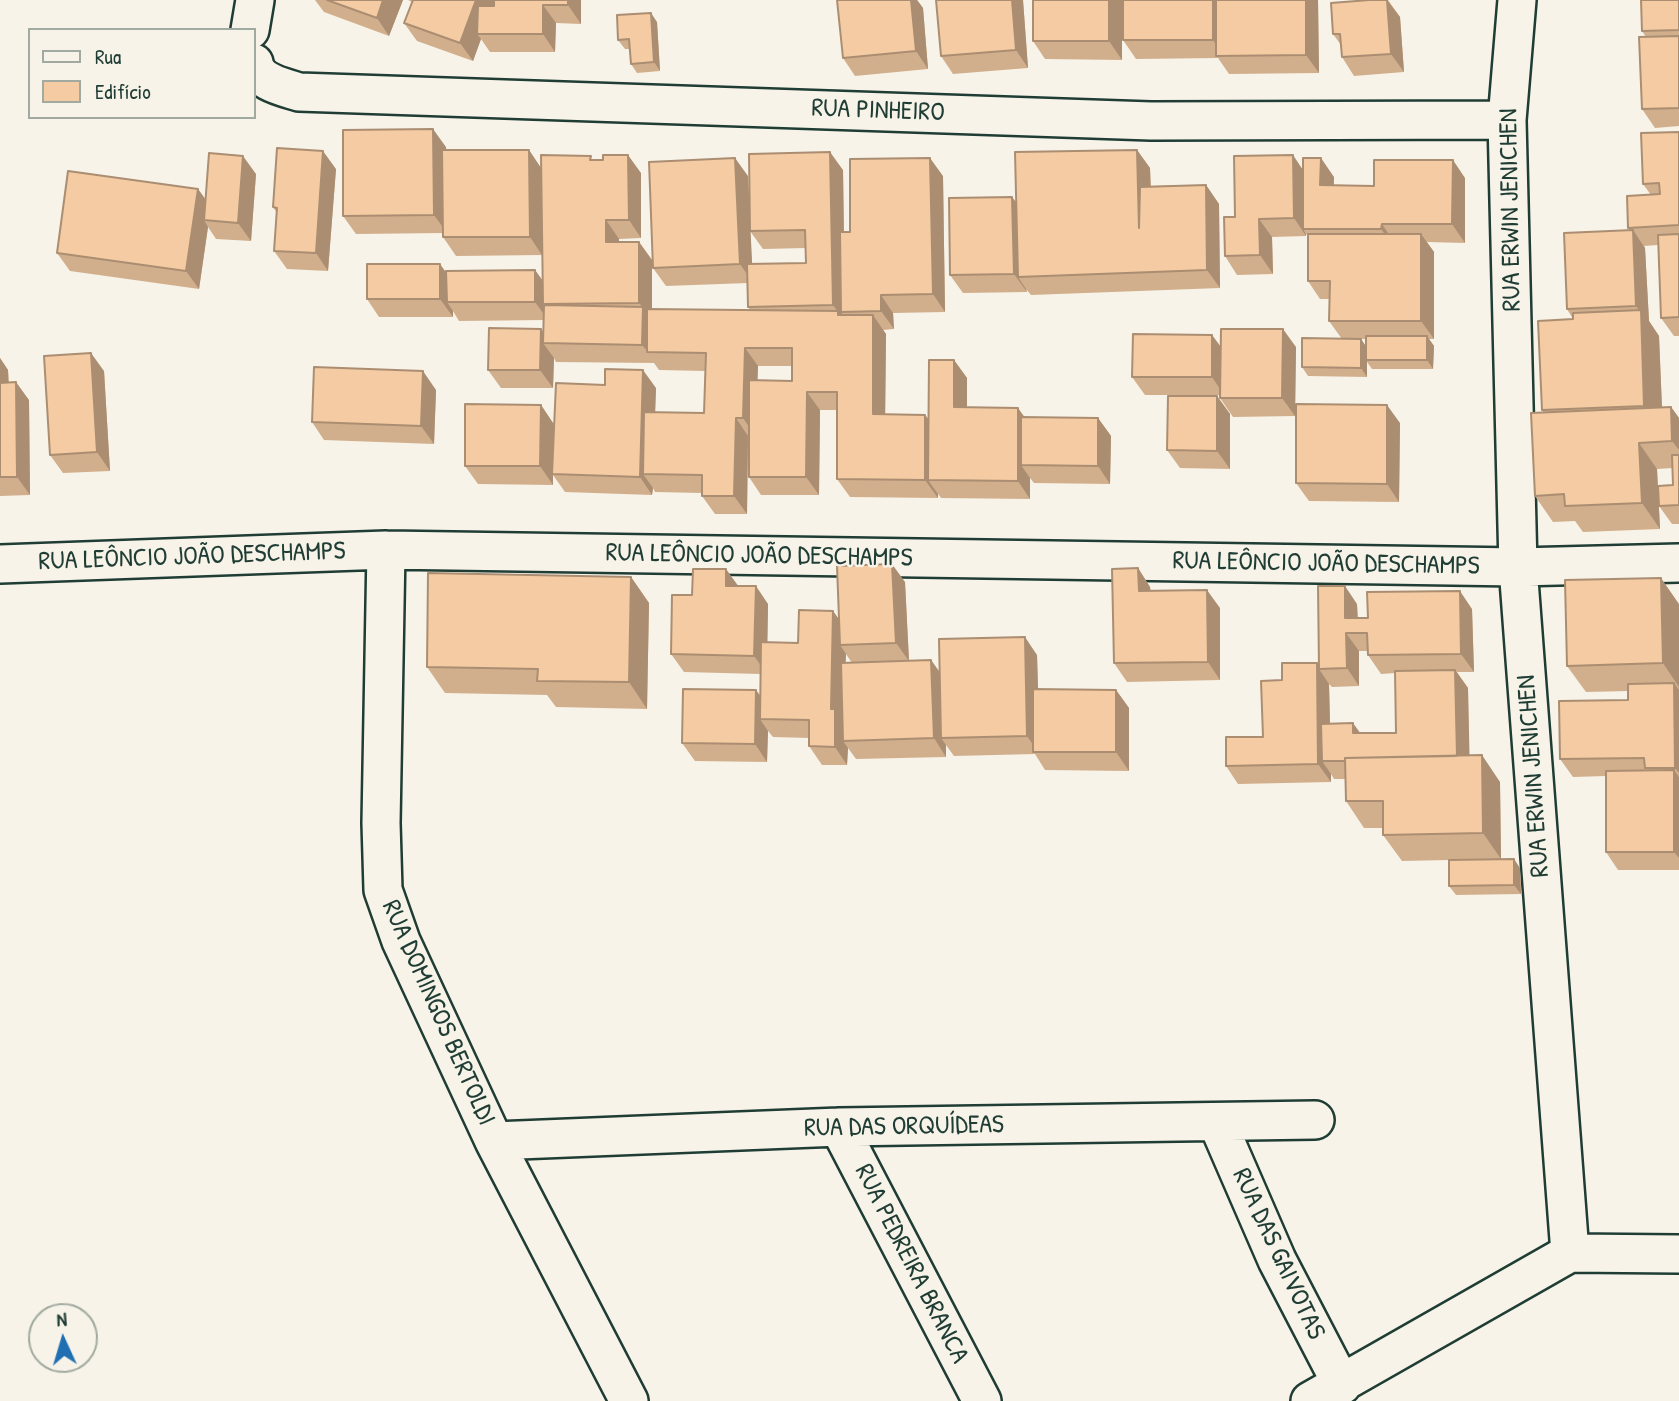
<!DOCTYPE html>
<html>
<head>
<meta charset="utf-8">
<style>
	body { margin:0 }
	#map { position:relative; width:1679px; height:1401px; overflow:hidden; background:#f7f3e8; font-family:"Patrick Hand",sans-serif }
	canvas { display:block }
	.legend { position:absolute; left:28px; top:28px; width:228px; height:91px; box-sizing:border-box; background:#f7f3e8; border:2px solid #a1aaa0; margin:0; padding:9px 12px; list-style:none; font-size:21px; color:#1f3d34 }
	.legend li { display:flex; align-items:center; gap:14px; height:35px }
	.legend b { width:35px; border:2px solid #a1aaa0 }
	.north { position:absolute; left:28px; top:1303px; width:70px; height:70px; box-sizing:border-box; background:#f7f3e8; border:2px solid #a1aaa0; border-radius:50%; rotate:356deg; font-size:19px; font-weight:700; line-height:28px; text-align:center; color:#1f3d34 }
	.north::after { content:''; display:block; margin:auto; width:24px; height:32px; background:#1f6fb2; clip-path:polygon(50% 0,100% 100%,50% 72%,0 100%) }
</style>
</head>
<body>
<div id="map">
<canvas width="1679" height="1401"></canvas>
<ul class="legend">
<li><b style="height:9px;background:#f7f3e8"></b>Rua</li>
<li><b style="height:19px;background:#f4cba3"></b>Edifício</li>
</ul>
<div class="north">N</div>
</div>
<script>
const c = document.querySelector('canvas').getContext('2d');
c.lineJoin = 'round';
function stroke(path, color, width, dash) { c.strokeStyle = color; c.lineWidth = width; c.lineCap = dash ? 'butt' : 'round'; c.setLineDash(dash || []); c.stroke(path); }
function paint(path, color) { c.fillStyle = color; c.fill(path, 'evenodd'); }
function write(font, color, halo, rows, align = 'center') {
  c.font = font + ' "Patrick Hand",sans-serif'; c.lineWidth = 5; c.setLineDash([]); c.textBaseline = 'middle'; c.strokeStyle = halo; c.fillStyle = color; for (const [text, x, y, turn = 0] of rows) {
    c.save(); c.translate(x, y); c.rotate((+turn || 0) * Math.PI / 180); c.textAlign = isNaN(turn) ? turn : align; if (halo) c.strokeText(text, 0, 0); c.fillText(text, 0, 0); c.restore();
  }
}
const street = new Path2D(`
	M 250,30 L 255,0
	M 254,63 C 257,82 283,87 299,92 L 1151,121 L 1507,120
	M 386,550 L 381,823 L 383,890 L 401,941 L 494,1141 L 629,1401
	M 0,564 L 386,550 L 1518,567 L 1679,563
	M 1217,1122 L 1277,1260 L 1342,1385
	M 839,1127 L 982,1401
	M 494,1141 L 839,1127 L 1315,1120
	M 1570,1253 L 1679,1254
	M 1310,1401 L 1570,1253 L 1518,567 L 1507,120 L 1517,0`);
stroke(street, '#1f3d34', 42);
stroke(street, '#f7f3e8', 37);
paint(new Path2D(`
	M 315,0 L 403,0 L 389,36 L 324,12 Z
	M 408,0 L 581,0 L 581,24 L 556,23 L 555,52 L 490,52 L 481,39 L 473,61 L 417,41 L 404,23 L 412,2 Z
	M 911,0 L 917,0 L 923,8 L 928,69 L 855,76 L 843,58 Z
	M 1023,0 L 1028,68 L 953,74 L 941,56 Z
	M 1122,0 L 1122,60 L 1045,59 L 1033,41 Z
	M 1318,0 L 1319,73 L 1229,74 L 1218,58 L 1136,59 L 1123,40 Z
	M 1369,0 L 1388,0 L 1400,17 L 1404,72 L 1354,76 L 1342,57 L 1341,45 L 1333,34 Z
	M 1679,0 L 1679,126 L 1655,128 L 1642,109 L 1646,37 L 1642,31 Z
	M 657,22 L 660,71 L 637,73 L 631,64 L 630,49 L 625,49 L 618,40 Z
	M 1679,132 L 1679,336 L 1674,336 L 1661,318 L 1658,245 L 1644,246 L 1645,248 L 1649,321 L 1659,336 L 1662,408 L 1671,407 L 1679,418 L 1679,524 L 1672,524 L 1659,506 L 1673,485 L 1673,468 L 1657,469 L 1660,529 L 1583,532 L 1575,521 L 1553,522 L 1535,496 L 1544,413 L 1542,410 L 1573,319 L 1567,309 L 1630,230 L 1628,228 L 1651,195 L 1643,184 Z
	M 446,147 L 446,150 L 529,150 L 541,168 L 594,160 L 641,173 L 641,238 L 619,239 L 619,242 L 639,242 L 652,260 L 652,309 L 750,310 L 748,307 L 748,283 L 666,286 L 653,268 L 748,176 L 750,228 L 843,170 L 844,232 L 850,232 L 943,176 L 945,312 L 893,313 L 894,329 L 883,330 L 886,334 L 885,415 L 925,415 L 929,419 L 954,360 L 967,378 L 967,407 L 1024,417 L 1098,418 L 1111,436 L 1110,484 L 1034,483 L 1030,478 L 1030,499 L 941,498 L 938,494 L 938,498 L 850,497 L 837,479 L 837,410 L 820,410 L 819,495 L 761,495 L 749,477 L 748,436 L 747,514 L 715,514 L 702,496 L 702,493 L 655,492 L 653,488 L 652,495 L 565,492 L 553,475 L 553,485 L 478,484 L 465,466 L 541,405 L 553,423 L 656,388 L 655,412 L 704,413 L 705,371 L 659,370 L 654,363 L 556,362 L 554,358 L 553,388 L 501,388 L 488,370 L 541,329 L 544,333 L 544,320 L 459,321 L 453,311 L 453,317 L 379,317 L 367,299 L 446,272 L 535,270 L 542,280 L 542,255 L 456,256 L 443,237 L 443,233 L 356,234 L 343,216 ZM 750,231 L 763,249 L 806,248 L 806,263 L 752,264 ZM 758,366 L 792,366 L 792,381 L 757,380 Z
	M 1137,150 L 1150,168 L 1151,186 L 1206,185 L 1219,204 L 1220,288 L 1031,295 L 1026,289 L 1027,292 L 963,293 L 950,275 L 1012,197 L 1017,203 Z
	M 336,169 L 328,271 L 287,269 L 274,251 L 277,213 L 273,207 Z
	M 1303,170 L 1334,177 L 1334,185 L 1374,186 L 1465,178 L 1465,243 L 1427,242 L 1434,252 L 1434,339 L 1429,339 L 1434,346 L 1433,369 L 1372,369 L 1367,362 L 1367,377 L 1308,376 L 1302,367 L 1342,339 L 1329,321 L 1330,299 L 1320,299 L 1308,281 L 1308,236 L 1306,234 L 1306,236 L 1272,237 L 1273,274 L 1237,275 L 1225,256 L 1235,217 ZM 1351,339 L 1366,339 L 1366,347 L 1361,339 Z
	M 256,174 L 251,241 L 216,239 L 208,227 L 199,289 L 70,271 L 57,253 L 198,189 L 205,199 Z
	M 1212,335 L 1221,347 L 1296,347 L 1295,416 L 1233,417 L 1220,398 L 1220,395 L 1145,395 L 1132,377 Z
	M 0,358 L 8,370 L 9,383 L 29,400 L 30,495 L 0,496 Z
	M 104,371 L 110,471 L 63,473 L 50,455 Z
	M 436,390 L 434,444 L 324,440 L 312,422 Z
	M 1217,396 L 1230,414 L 1230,469 L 1180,468 L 1167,450 Z
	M 1400,423 L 1399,502 L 1309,501 L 1296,483 Z
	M 1138,568 L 1150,587 L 1151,591 L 1220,608 L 1220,680 L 1127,682 L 1114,663 Z
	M 631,577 L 649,603 L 647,709 L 556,707 L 547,695 L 445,693 L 427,667 Z
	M 905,582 L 909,661 L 931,660 L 939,672 L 1037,655 L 1038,689 L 1116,690 L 1129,708 L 1129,771 L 1045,770 L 1035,754 L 954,756 L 946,745 L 946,757 L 856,759 L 848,748 L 847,765 L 822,765 L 809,746 L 809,738 L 773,737 L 768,731 L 767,762 L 695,761 L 682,743 L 756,690 L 760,696 L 761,674 L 684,672 L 671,654 L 692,595 L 738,586 L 768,604 L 767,643 L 798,643 L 833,611 L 839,619 ZM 846,654 L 852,663 L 845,663 Z
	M 1357,604 L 1358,618 L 1472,609 L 1474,672 L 1457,672 L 1468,688 L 1469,756 L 1500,782 L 1501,859 L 1520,868 L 1521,894 L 1456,895 L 1449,886 L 1449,860 L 1402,861 L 1383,835 L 1383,828 L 1364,828 L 1346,801 L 1345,779 L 1334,779 L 1331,774 L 1331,782 L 1238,784 L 1226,766 L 1263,737 L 1282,680 L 1319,666 ZM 1359,651 L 1368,651 L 1368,655 L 1381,674 L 1395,673 L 1396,733 L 1360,733 L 1330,724 L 1329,684 L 1332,687 L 1359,686 Z
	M 1679,604 L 1679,870 L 1618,870 L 1606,852 L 1606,776 L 1573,777 L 1560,759 L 1628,700 L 1628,691 L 1586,692 L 1567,666 Z`), '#d2af8c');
paint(new Path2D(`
	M 383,0 L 403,0 L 389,36 L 377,18 Z
	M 476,0 L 496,0 L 483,34 L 477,34 L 481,39 L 473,61 L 460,43 Z
	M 568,0 L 581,0 L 581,24 L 568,5 Z
	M 911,0 L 917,0 L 923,8 L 928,69 L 916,51 Z
	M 1012,0 L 1023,0 L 1028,68 L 1016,50 Z
	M 1109,0 L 1122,0 L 1122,60 L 1109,41 Z
	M 1213,0 L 1226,0 L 1224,56 L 1213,40 Z
	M 1306,0 L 1318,0 L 1319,73 L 1306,55 Z
	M 1387,0 L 1400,17 L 1404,72 L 1391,54 Z
	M 543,5 L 556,23 L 555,52 L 543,34 Z
	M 651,13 L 657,22 L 660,71 L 654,62 Z
	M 433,129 L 446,147 L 447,233 L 434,215 Z
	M 529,150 L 541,168 L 542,255 L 530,237 Z
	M 1137,150 L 1150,168 L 1152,246 L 1139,228 Z
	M 323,151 L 336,169 L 328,271 L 316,253 Z
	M 830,152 L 843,170 L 845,312 L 841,312 L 845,319 L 838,315 L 838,312 L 833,305 Z
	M 628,155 L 641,173 L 641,238 L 629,220 Z
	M 1293,155 L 1305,173 L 1303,229 L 1306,234 L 1306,236 L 1294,218 Z
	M 243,156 L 256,174 L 251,241 L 238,223 Z
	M 735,158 L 748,176 L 753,283 L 740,264 Z
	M 930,158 L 943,176 L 945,312 L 933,294 Z
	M 1321,158 L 1334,177 L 1333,203 L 1320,185 Z
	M 1453,160 L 1465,178 L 1465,243 L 1452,224 Z
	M 1206,185 L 1219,204 L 1220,288 L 1207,270 Z
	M 198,189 L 211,207 L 204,220 L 208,227 L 199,289 L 186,271 Z
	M 1012,197 L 1025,215 L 1018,277 L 1026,289 L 1027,292 L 1014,274 Z
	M 1259,219 L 1272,237 L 1273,274 L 1260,255 Z
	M 606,220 L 619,239 L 619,260 L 606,242 Z
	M 1382,224 L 1394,242 L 1394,247 L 1381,229 Z
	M 1633,230 L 1645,248 L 1649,321 L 1659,336 L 1663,432 L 1644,406 L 1641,313 L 1636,306 Z
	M 1421,234 L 1434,252 L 1434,339 L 1421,321 Z
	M 639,242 L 652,260 L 652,320 L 648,352 L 642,345 L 643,308 L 639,303 Z
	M 440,264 L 453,282 L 447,302 L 453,311 L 453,317 L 440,299 Z
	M 535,270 L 548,288 L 543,304 L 548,312 L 548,320 L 535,302 Z
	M 881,295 L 893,313 L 894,329 L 881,311 Z
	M 873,315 L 886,334 L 885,433 L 873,414 Z
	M 541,329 L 551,343 L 543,343 L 554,358 L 553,388 L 540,370 Z
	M 1283,329 L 1296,347 L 1295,416 L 1282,398 Z
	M 1212,335 L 1225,353 L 1224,395 L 1212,377 Z
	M 1427,336 L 1434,346 L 1433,369 L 1427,360 Z
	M 1361,339 L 1367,348 L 1366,360 L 1367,362 L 1367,377 L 1361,368 Z
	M 745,348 L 758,366 L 756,437 L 743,418 Z
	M 91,353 L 104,371 L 110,471 L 97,452 Z
	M 0,358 L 8,370 L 9,401 L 0,389 Z
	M 954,360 L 967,378 L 967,425 L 954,407 Z
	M 643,370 L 656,388 L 653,474 L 643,474 L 653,488 L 652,495 L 640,477 Z
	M 423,371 L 436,390 L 434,444 L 421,426 Z
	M 16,382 L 29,400 L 30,495 L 17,477 Z
	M 807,392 L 820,410 L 819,495 L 806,477 Z
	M 1217,396 L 1230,414 L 1230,469 L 1217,451 Z
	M 541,405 L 553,423 L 553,485 L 540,466 Z
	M 1387,405 L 1400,423 L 1399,502 L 1387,484 Z
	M 1671,407 L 1679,418 L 1679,450 L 1672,441 Z
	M 1018,408 L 1031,426 L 1021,465 L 1030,478 L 1030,499 L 1018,481 Z
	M 925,415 L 938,433 L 928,480 L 938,494 L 938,498 L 925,480 Z
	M 736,418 L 748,436 L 747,514 L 734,496 Z
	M 1098,418 L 1111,436 L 1110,484 L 1098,466 Z
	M 1639,443 L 1657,469 L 1660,529 L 1642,503 Z
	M 892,564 L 905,582 L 909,661 L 896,643 Z
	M 1138,568 L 1150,587 L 1151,609 L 1139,591 Z
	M 726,569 L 739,587 L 726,586 Z
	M 631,577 L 649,603 L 647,709 L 629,682 Z
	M 1661,578 L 1679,604 L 1679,687 L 1663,663 Z
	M 756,586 L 768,604 L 767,674 L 754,656 Z
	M 1345,586 L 1357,604 L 1358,633 L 1345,618 Z
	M 1207,590 L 1220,608 L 1220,680 L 1208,662 Z
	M 1460,591 L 1472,609 L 1474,672 L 1461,654 Z
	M 833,611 L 846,630 L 840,645 L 846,654 L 843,741 L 848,748 L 847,765 L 835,747 L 831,709 Z
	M 1346,633 L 1359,651 L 1359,686 L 1347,668 Z
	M 1025,637 L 1037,655 L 1040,752 L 1038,752 L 1027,736 Z
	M 931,660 L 944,678 L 941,738 L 946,745 L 946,757 L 934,738 Z
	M 1317,663 L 1321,669 L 1319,669 L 1329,684 L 1331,761 L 1322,761 L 1331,774 L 1331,782 L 1318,764 Z
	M 1455,670 L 1468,688 L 1470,777 L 1457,759 Z
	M 1674,683 L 1679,690 L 1679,773 L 1675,768 Z
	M 756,690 L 769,708 L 760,719 L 768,731 L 767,762 L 755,744 Z
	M 1116,690 L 1129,708 L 1129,771 L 1116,752 Z
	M 1353,723 L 1366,741 L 1353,733 Z
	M 1482,755 L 1500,782 L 1501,859 L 1483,833 Z
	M 1674,770 L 1679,777 L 1679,858 L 1674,852 Z
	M 1514,859 L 1520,868 L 1521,894 L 1514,885 Z`), '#ab8e72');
const building = new Path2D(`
	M 327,0 L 383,0 L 377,18 Z
	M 413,0 L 476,0 L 460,43 L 404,23 Z
	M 494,0 L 568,0 L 568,5 L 543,5 L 543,34 L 477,34 L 478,6 L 494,6 Z
	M 837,0 L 911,0 L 916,51 L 843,58 Z
	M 936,0 L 1012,0 L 1016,50 L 941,56 Z
	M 1033,0 L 1109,0 L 1109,41 L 1033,41 Z
	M 1123,0 L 1213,0 L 1213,40 L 1123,40 Z
	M 1216,0 L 1306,0 L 1306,55 L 1216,56 Z
	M 1369,0 L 1387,0 L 1391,54 L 1342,57 L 1340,34 L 1333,34 L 1331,3 Z
	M 1641,0 L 1679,0 L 1679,30 L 1642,31 Z
	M 651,13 L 654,62 L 631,64 L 629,39 L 618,40 L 617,15 Z
	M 1679,36 L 1679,108 L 1642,109 L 1639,37 Z
	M 433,129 L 434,215 L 343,216 L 343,130 Z
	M 1679,132 L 1679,225 L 1628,228 L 1627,196 L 1660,194 L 1659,183 L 1643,184 L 1641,133 Z
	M 277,148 L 323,151 L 316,253 L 274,251 L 277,208 L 273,207 Z
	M 442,150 L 529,150 L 530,237 L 443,237 Z
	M 1137,150 L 1139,228 L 1140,187 L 1206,185 L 1207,270 L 1018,277 L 1015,152 Z
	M 830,152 L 833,305 L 748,307 L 747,264 L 806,263 L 805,230 L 750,231 L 749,154 Z
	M 209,153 L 243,156 L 238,223 L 204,220 Z
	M 541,155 L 591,156 L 590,160 L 603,160 L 603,155 L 628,155 L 629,220 L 606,220 L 606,242 L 639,242 L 639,303 L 543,304 Z
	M 1293,155 L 1294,218 L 1259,219 L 1260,255 L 1225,256 L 1224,217 L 1235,217 L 1234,156 Z
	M 735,158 L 740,264 L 653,268 L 649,162 Z
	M 930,158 L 933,294 L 881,295 L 881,311 L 841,312 L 840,232 L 850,232 L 850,159 Z
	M 1303,158 L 1321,158 L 1320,185 L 1374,186 L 1374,160 L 1453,160 L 1452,224 L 1382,224 L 1381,229 L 1303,229 Z
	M 68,171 L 198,189 L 186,271 L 57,253 Z
	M 1012,197 L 1014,274 L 950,275 L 949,198 Z
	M 1633,230 L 1636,306 L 1567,309 L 1564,233 Z
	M 1308,234 L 1421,234 L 1421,321 L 1329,321 L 1330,281 L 1308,281 Z
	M 1679,234 L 1679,317 L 1661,318 L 1658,235 Z
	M 367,264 L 440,264 L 440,299 L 367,299 Z
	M 535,270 L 535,302 L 447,302 L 446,271 Z
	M 544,305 L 643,307 L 642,345 L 543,343 Z
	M 647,309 L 838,311 L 838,315 L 873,315 L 873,414 L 925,415 L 925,480 L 837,479 L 837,392 L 807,392 L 806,477 L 749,477 L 749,380 L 792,381 L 792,348 L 745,348 L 743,418 L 736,418 L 734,496 L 702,496 L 702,475 L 643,474 L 644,412 L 704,413 L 706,353 L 647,352 Z
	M 1641,310 L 1644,406 L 1542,410 L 1538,321 L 1573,319 L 1573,313 Z
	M 489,328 L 541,329 L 540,370 L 488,370 Z
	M 1221,329 L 1283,329 L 1282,398 L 1220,398 Z
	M 1133,334 L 1212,335 L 1212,377 L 1132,377 Z
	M 1366,336 L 1427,336 L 1427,360 L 1366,360 Z
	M 1302,338 L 1361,339 L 1361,368 L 1302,367 Z
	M 91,353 L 97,452 L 50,455 L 44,356 Z
	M 929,360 L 954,360 L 954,407 L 1018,408 L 1018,481 L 928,480 Z
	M 314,367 L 423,371 L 421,426 L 312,422 Z
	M 605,369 L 643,370 L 640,477 L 552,474 L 556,383 L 605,385 Z
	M 16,382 L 17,477 L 0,477 L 0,383 Z
	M 1168,396 L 1217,396 L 1217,451 L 1167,450 Z
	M 465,404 L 541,405 L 540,466 L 465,466 Z
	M 1296,404 L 1387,405 L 1387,484 L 1296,483 Z
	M 1671,407 L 1672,441 L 1639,443 L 1642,503 L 1565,506 L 1564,494 L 1535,496 L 1531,413 Z
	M 1021,417 L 1098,418 L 1098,466 L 1021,465 Z
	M 1672,455 L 1679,455 L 1679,505 L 1659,506 L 1658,486 L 1673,485 Z
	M 892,564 L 896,643 L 840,645 L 837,566 Z
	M 1138,568 L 1139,591 L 1207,590 L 1208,662 L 1114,663 L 1112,569 Z
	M 693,569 L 726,569 L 726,586 L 756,586 L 754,656 L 671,654 L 672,595 L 692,595 Z
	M 428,573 L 631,577 L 629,682 L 537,681 L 538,669 L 427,667 Z
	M 1661,578 L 1663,663 L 1567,666 L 1565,580 Z
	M 1318,586 L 1345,586 L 1345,618 L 1368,618 L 1367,592 L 1460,591 L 1461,654 L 1368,655 L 1367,633 L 1346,633 L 1347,668 L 1319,669 Z
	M 799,610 L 833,611 L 831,709 L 835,709 L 835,747 L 809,746 L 809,720 L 760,719 L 761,642 L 798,643 Z
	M 1025,637 L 1027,736 L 941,738 L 939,639 Z
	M 931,660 L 934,738 L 843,741 L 841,663 Z
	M 1282,663 L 1317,663 L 1318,764 L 1226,766 L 1226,737 L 1263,737 L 1261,681 L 1282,680 Z
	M 1455,670 L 1457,756 L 1345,758 L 1345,761 L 1322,761 L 1321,724 L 1353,723 L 1353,733 L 1396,733 L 1395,671 Z
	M 1674,683 L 1675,768 L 1645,768 L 1644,758 L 1560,759 L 1559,701 L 1628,700 L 1628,684 Z
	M 683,689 L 756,690 L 755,744 L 682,743 Z
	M 1033,689 L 1116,690 L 1116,752 L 1033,752 Z
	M 1482,755 L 1483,833 L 1383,835 L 1383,801 L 1346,801 L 1345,758 Z
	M 1674,770 L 1674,852 L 1606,852 L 1606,771 Z
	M 1514,859 L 1514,885 L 1449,886 L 1449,860 Z`);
paint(building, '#f4cba3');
stroke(building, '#ab8e72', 2);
write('26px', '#1f3d34', '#f7f3e8', [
	["RUA PINHEIRO",878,111,2],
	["RUA ERWIN JENICHEN",1511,210,-91],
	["RUA LEÔNCIO JOÃO DESCHAMPS",759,556,1],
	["RUA LEÔNCIO JOÃO DESCHAMPS",192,557,-2],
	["RUA LEÔNCIO JOÃO DESCHAMPS",1326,564,1],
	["RUA ERWIN JENICHEN",1534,776,-94],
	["RUA DOMINGOS BERTOLDI",438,1013,66],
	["RUA DAS ORQUÍDEAS",904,1127,-1],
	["RUA DAS GAIVOTAS",1278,1254,65],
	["RUA PEDREIRA BRANCA",911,1264,63]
]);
</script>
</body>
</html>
